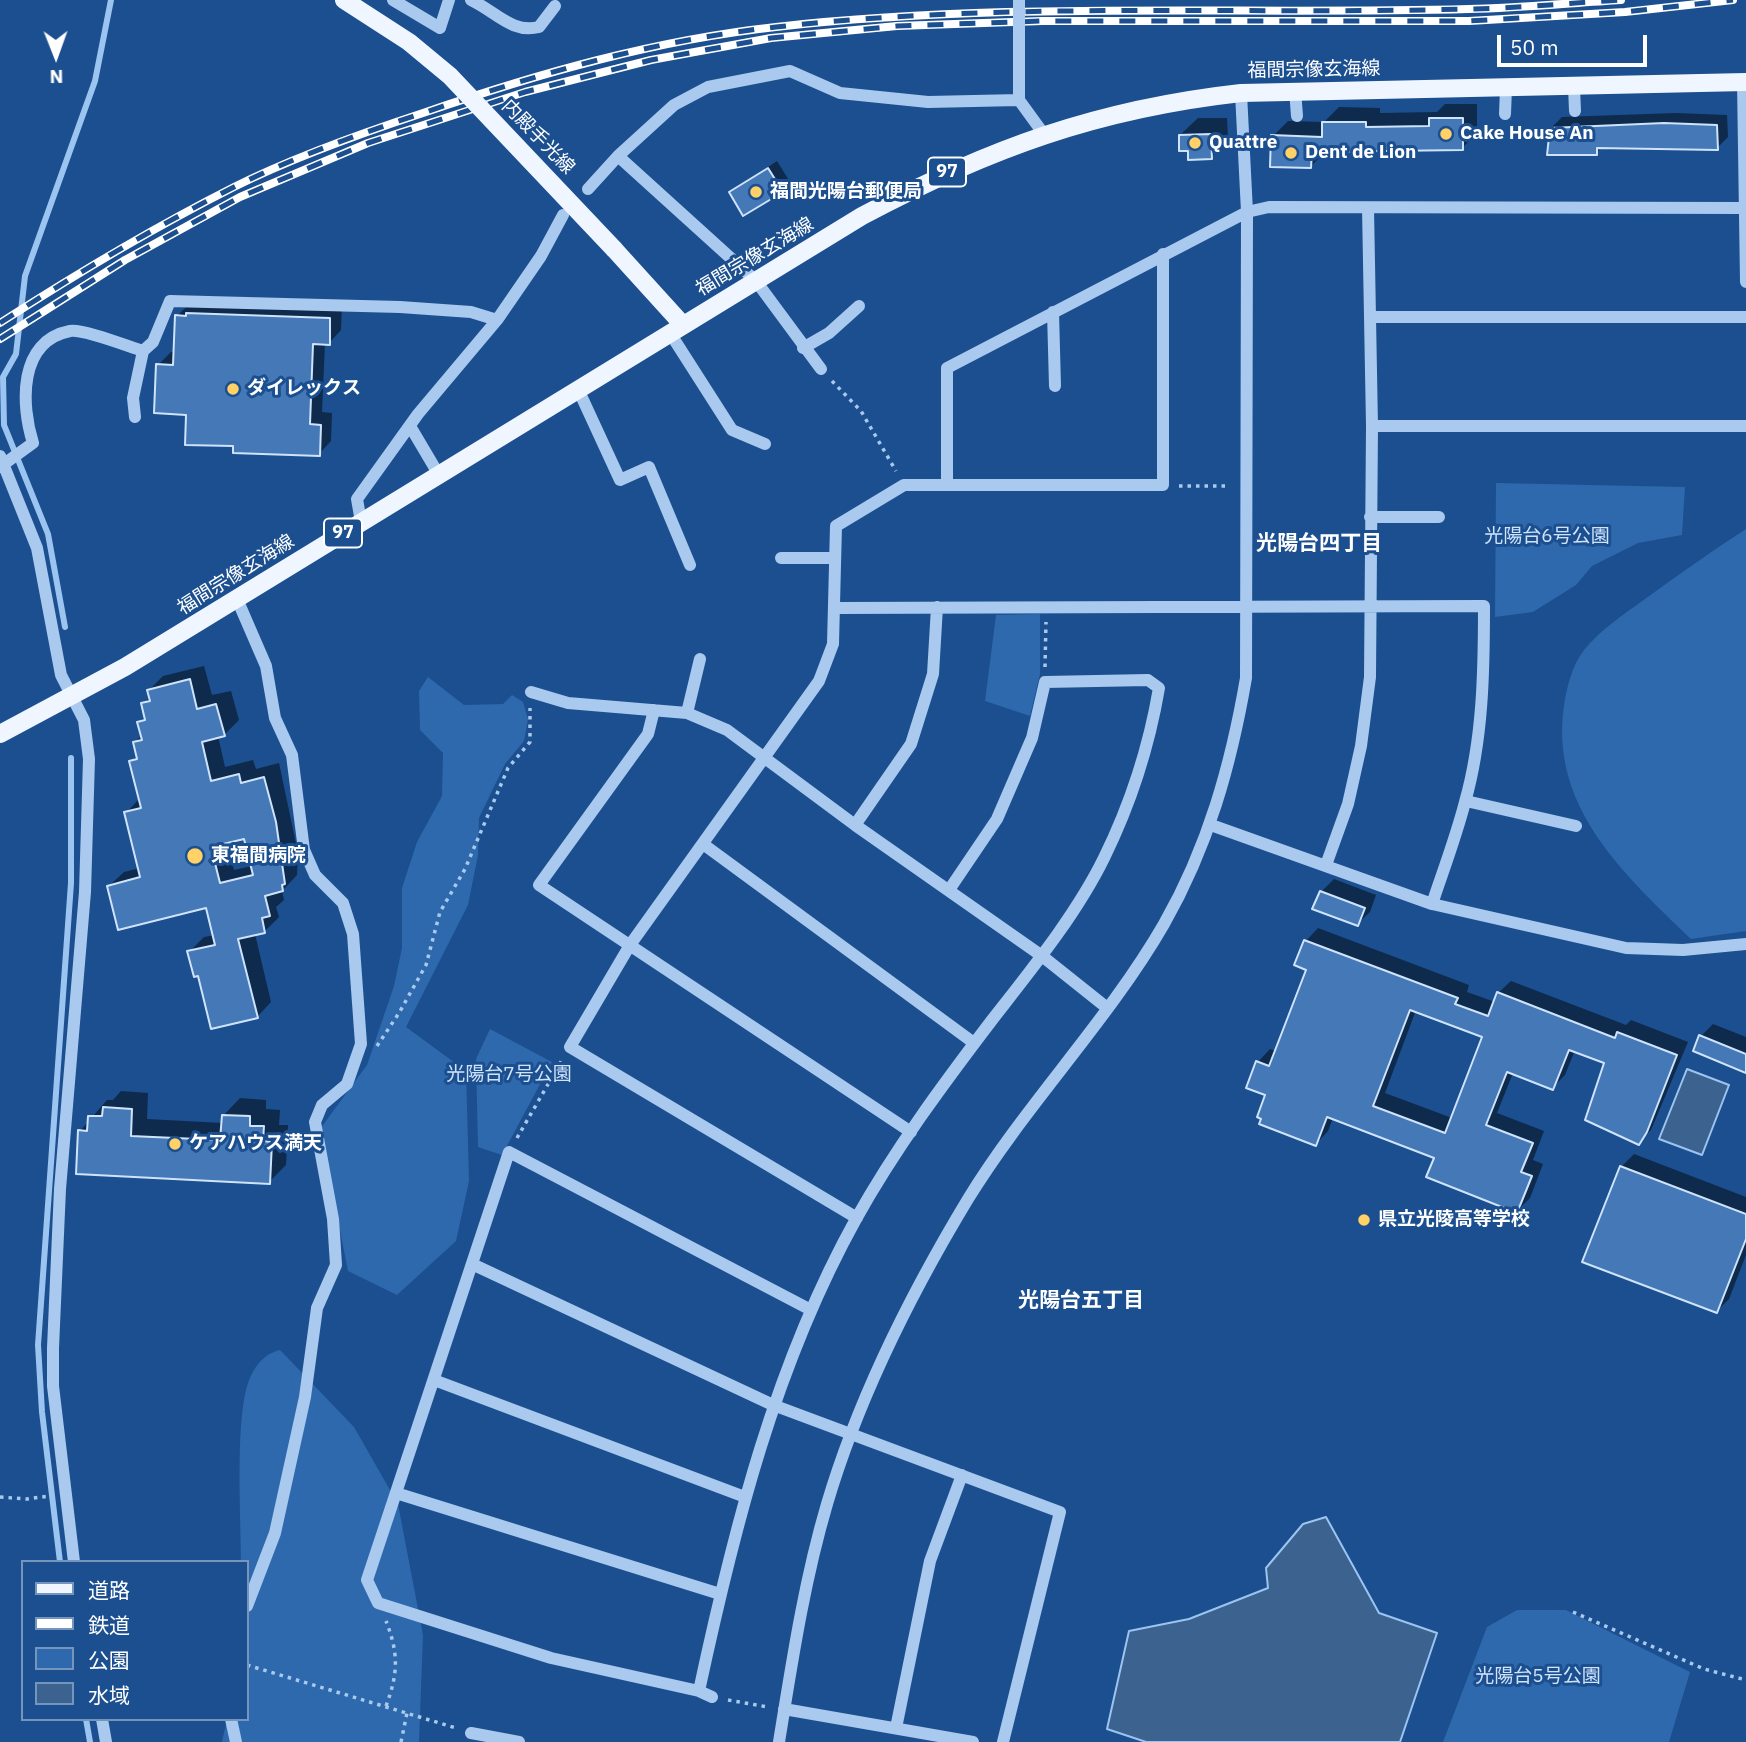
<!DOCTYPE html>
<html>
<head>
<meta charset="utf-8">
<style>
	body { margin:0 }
	#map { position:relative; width:1746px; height:1742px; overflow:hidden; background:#1b4f8f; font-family:"IBM Plex Sans","Noto Sans JP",sans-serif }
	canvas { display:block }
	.legend { position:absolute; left:21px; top:1560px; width:228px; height:161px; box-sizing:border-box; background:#1b4f8f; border:2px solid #7695bc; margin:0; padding:9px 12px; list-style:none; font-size:21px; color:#fff }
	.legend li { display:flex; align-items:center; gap:14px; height:35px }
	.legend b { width:35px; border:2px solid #7695bc }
	.north { position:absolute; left:21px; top:21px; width:70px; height:70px; -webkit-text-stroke:5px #1b4f8f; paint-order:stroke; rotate:179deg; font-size:19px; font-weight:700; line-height:28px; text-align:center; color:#fff }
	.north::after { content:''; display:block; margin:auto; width:24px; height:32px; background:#fff; clip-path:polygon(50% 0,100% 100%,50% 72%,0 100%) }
	.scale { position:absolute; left:1497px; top:35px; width:150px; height:32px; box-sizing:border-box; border:4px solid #fff; border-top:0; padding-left:9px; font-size:21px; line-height:24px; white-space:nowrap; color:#fff; -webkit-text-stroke:5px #1b4f8f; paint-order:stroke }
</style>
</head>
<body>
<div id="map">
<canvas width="1746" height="1742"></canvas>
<ul class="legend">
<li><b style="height:9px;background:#f0f6ff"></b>道路</li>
<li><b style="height:9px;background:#fff"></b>鉄道</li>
<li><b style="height:19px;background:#2e69ad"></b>公園</li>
<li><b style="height:19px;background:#3c6290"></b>水域</li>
</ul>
<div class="north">N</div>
<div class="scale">50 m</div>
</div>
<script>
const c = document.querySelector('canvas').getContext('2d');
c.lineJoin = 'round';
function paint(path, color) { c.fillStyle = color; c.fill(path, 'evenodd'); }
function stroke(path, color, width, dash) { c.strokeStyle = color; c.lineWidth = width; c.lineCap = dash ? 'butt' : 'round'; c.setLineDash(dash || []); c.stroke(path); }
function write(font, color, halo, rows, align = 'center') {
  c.font = font + ' "IBM Plex Sans","Noto Sans JP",sans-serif'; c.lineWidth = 6; c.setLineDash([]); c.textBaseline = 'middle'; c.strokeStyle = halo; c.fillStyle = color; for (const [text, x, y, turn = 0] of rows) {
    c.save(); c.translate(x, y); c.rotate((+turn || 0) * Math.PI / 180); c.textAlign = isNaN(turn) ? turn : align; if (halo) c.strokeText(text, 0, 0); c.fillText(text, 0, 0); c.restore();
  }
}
paint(new Path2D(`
	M 1496,483 L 1685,487 L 1682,535 L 1638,543 L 1592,566 L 1576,585 L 1533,612 L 1495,617 Z
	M 1746,529 L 1746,931 L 1691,939 C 1625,875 1549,808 1564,705 C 1567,687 1572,665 1584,650 C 1600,630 1624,614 1645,599 C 1678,575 1712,551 1746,529 Z
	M 1040,614 L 1040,674 L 1030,716 L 985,701 L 996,615 Z
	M 428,677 L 464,705 L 503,704 L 512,695 L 523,702 L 528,719 L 524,741 L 505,764 L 479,818 L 478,855 L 468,905 L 406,1027 L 466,1071 L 469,1181 L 456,1241 L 397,1295 L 348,1271 L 320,1129 L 367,1065 L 394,986 L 402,948 L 402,888 L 417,842 L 442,796 L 443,753 L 420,730 L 419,691 Z
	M 490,1029 L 552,1062 L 502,1155 L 478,1147 L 476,1059 Z
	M 280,1350 L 354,1427 L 398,1504 L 423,1635 L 419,1742 L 222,1742 L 227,1719 L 247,1719 L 247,1562 L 241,1562 C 241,1517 235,1422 248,1383 C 254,1367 263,1354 280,1350 Z
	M 1517,1610 L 1566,1610 L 1690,1672 L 1669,1742 L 1443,1742 L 1487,1627 Z`), '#2e69ad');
const water = new Path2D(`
	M 1687,1069 L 1729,1085 L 1702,1155 L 1659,1139 Z
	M 1326,1517 L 1379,1613 L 1437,1633 L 1400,1742 L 1146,1742 L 1107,1729 L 1129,1631 L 1189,1619 L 1268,1588 L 1266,1568 L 1303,1524 Z`);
paint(water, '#3c6290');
stroke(water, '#9cc4f0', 2);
paint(new Path2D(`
	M 1445,104 L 1477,104 L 1477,133 L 1462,148 L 1326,151 L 1311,166 L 1273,136 L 1288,121 L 1324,122 L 1339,107 L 1380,108 L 1380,113 L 1437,112 Z
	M 1676,113 L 1727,115 L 1728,137 L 1717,148 L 1602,147 L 1596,153 L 1551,128 L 1562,117 Z
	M 1198,118 L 1227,118 L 1228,140 L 1211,157 L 1180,135 Z
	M 777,161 L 790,182 L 744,213 L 731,192 Z
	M 189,304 L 342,306 L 341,330 L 329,343 L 325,343 L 322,412 L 332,413 L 331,441 L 319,454 L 235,445 L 188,413 L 158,365 L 171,352 L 175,352 L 177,316 Z
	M 204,666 L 212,695 L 231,691 L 239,720 L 224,735 L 218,736 L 225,767 L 253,760 L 256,769 L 279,763 L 298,853 L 297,875 L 282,891 L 284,900 L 276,907 L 279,917 L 264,932 L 255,934 L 271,1002 L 257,1017 L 200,974 L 189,952 L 204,937 L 215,935 L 207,906 L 109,886 L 124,872 L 140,868 L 126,813 L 140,798 L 131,761 L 138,755 L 135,742 L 142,735 L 139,722 L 146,716 L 143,704 L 150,697 L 149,690 L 163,676 ZM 246,837 L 252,866 L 234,870 L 227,841 Z
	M 1334,879 L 1376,895 L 1370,912 L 1357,924 L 1321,892 Z
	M 1318,928 L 1469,985 L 1467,992 L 1495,1002 L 1498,993 L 1511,981 L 1626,1025 L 1631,1020 L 1688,1042 L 1651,1130 L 1639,1142 L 1607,1062 L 1575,1050 L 1565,1075 L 1552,1088 L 1513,1073 L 1497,1113 L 1544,1131 L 1533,1160 L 1543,1164 L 1530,1198 L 1517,1211 L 1436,1157 L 1333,1118 L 1328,1131 L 1316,1144 L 1267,1094 L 1258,1062 L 1270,1049 L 1276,1051 L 1308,969 L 1306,941 ZM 1416,1010 L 1485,1036 L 1452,1118 L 1385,1093 Z
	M 1713,1024 L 1746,1037 L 1746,1071 L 1701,1036 Z
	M 121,1091 L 148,1093 L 147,1119 L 223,1123 L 223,1116 L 240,1098 L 266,1100 L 266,1109 L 280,1110 L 279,1125 L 288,1125 L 286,1165 L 269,1182 L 80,1131 L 107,1100 L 113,1100 Z
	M 1634,1154 L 1746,1197 L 1746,1255 L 1729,1299 L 1717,1311 L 1621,1167 Z`), '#0007');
stroke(new Path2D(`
	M 65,627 L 48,534 L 4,425 L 3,377 L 16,354 L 25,276 L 95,81 L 111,0
	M 60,1562 L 42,1412 L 38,1345 L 71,883 L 71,758
	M 86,1719 L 90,1742`), '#9cc4f0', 6);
const building = new Path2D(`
	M 1429,118 L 1463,118 L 1463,150 L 1312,152 L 1311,168 L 1270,167 L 1271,135 L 1322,137 L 1322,122 L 1366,122 L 1366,127 L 1429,126 Z
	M 1664,123 L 1717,125 L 1718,150 L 1597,148 L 1597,155 L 1547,155 L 1550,128 Z
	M 1211,134 L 1212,159 L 1188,160 L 1188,151 L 1179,151 L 1179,135 Z
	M 768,168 L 783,192 L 743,216 L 729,192 Z
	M 186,313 L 330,318 L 330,345 L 313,344 L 310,424 L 321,425 L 320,456 L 233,453 L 233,446 L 185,445 L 186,415 L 154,413 L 156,364 L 173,365 L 175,315 L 186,316 Z
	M 190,679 L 197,709 L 216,704 L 225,736 L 202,742 L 211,781 L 239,774 L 241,783 L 264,777 L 276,822 L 285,884 L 282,885 L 283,891 L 265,896 L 270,916 L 262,918 L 265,933 L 238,939 L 258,1018 L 211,1029 L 198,976 L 194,977 L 187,951 L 215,945 L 206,908 L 118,930 L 107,886 L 140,877 L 124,812 L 141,808 L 129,761 L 137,759 L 133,742 L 142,740 L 137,722 L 145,720 L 141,703 L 150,701 L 147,690 ZM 244,839 L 253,875 L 220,883 L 211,847 Z
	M 1320,891 L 1365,908 L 1358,926 L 1312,909 Z
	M 1304,940 L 1458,998 L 1455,1004 L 1488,1016 L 1497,992 L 1615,1038 L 1617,1032 L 1677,1055 L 1647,1132 L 1639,1145 L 1585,1120 L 1604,1063 L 1569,1050 L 1553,1090 L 1507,1072 L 1486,1125 L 1533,1143 L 1521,1172 L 1532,1176 L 1517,1213 L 1426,1177 L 1434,1158 L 1327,1117 L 1316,1146 L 1259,1124 L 1261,1119 L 1257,1117 L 1265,1095 L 1246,1088 L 1256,1061 L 1269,1066 L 1306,970 L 1294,965 ZM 1410,1010 L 1482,1037 L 1445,1133 L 1373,1106 Z
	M 1699,1035 L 1746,1054 L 1746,1073 L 1693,1051 Z
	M 103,1107 L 132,1109 L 131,1136 L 220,1140 L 222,1115 L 250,1116 L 250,1126 L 264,1126 L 263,1141 L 272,1142 L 270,1184 L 76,1174 L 78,1130 L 87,1131 L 88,1116 L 102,1116 Z
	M 1620,1166 L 1746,1214 L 1746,1239 L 1717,1313 L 1582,1262 Z`);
paint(building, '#4478b7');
stroke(building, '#cfe3fa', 2);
stroke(new Path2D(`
	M 832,381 L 861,411 L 896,471
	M 1179,486 L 1228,486
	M 1045,667 L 1046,622
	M 377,1046 L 399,1013 L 426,965 L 440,912 L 465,869 L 508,768 L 530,742 L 530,708
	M 517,1138 L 562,1060
	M 0,1497 L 27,1499 L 49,1496
	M 1573,1612 L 1704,1669 L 1746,1680
	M 247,1665 L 456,1728
	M 728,1700 L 768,1707
	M 386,1706 C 398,1674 399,1654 386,1621
	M 401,1742 L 407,1713`), '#a9c9ee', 3.5, [3.5, 5]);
stroke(new Path2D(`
	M 393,0 L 440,28 L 449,0
	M 471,0 C 495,11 512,34 539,27 L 555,6
	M 1019,52 L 1019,100 L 1043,133
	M 1743,82 L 1746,282
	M 1574,87 L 1575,111
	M 1295,90 L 1297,116
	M 1505,114 L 1506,88
	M 618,156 L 756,281 L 821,369
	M 588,189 L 618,156 L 674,105 L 708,87 L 790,71 L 840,93 L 928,102 L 1019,100
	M 1053,312 L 1055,386
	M 1370,317 L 1746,317
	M 670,333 L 732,430 L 765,444
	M 803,348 L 829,333 L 859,306
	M 578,389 L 620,480 L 649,467 L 690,565
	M 135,417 L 133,398 L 143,351 L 153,342 L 170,301 L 400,307 L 471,312 L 497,320
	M 410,426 L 439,475
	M 1372,426 L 1746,426
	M 0,456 L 37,548 L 61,675 L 84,720 L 89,759 L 85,892 L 60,1189 L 53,1348 L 53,1386 L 74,1562
	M 0,467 L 33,443 C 21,405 18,341 70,331 C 84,329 127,346 143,351
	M 947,485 L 947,368 L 1247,212 L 1269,207 L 1746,208
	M 1370,517 L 1439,517
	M 361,522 L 357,499 L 418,414 L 497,320 L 541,256 L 563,215
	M 781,558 L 835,558
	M 237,599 L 266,666 L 275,718 L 292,755 L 304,850 L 315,875 L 343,903 L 353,934 L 361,1044 L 347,1084 L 322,1105 L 315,1122 L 333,1219 L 336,1265 L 317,1308 L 305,1397 L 275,1533 L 247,1606
	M 835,608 L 1484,606 C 1484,671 1483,739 1465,802 C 1456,837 1443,871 1432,904
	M 531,692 L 568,703 L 687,713 L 727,730 L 855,825 L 1042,956 L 1106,1007
	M 654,710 L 648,734 L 539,885 L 911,1132
	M 687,713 L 700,659
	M 1466,801 L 1576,826
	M 855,825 L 911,744 L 933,674 L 937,607
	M 1211,825 L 1432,904 L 1626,948 L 1683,950 L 1746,944
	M 703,844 L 974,1043
	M 1326,865 L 1348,804 L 1361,746 L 1370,677 L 1372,426 L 1368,208
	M 857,1218 L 570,1047 L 630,945 L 819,681 L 833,644 L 836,526 L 904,485 L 1163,485 L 1163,254
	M 472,1264 L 773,1405 L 1060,1512 L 1003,1742
	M 434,1380 L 745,1497
	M 396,1493 L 720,1594
	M 699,1691 C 734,1528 775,1365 856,1219 C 895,1149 944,1083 992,1020 C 1031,970 1076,915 1104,858 C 1130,805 1149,747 1159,688 L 1148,680 L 1045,682 L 1032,738 L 997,819 L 949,890
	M 712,1697 L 699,1691 L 551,1658 L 378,1603 L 367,1580 L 509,1152 L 811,1310
	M 784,1709 L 973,1742
	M 102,1719 L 106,1742
	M 231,1719 L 236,1742
	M 896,1728 L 930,1561 L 962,1475
	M 471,1733 L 519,1742
	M 779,1742 C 792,1662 804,1582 827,1504 C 859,1396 910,1295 968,1199 C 1027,1103 1108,1021 1164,924 C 1208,847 1231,765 1246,678 L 1247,212 L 1241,93`), '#a9c9ee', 12);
stroke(new Path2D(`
	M 614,249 L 683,325
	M 0,734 L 125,667 L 862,216 C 988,149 1097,109 1241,93 L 1746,82`), '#f0f6ff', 18);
const rail = new Path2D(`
	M 0,323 C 76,274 153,228 234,187 C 294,157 359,134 423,113 C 537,74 655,40 776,27 C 1006,1 1237,15 1469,9 C 1519,8 1570,3 1621,0
	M 0,339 L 125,260 L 240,197 L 368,143 L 525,92 L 651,60 L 771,38 L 897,26 L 1042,21 L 1469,21 L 1625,12 L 1733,0`);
stroke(rail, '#fff', 8);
stroke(rail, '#1b4f8f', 5, [16]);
stroke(new Path2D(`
	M 1019,0 L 1019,52`), '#a9c9ee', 12);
stroke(new Path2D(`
	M 344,0 L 409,42 L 450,76 L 614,249`), '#f0f6ff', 18);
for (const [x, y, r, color] of [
	[1446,134,7,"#ffd166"],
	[1195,143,7,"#ffd166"],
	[1291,153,7,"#ffd166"],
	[756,192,7,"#ffd166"],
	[233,389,7,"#ffd166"],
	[195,856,9,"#ffd166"],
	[175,1144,7,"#ffd166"],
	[1364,1220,7,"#ffd166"]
]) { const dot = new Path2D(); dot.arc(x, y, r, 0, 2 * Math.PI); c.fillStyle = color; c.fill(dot); stroke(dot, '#1b4f8f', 2.5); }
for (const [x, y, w] of [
	[947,172,38],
	[343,533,38]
]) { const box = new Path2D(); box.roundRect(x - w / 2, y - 14.5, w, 29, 5); c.fillStyle = '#1b4f8f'; c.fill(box); stroke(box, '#fff', 2); }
write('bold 18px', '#fff', null, [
	["97",947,172],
	["97",343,533]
]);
write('19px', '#fff', '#1b4f8f', [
	["福間宗像玄海線",1314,70,-1],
	["内殿手光線",538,137,46],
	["福間宗像玄海線",755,257,-31],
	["福間宗像玄海線",236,575,-32]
]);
write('bold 19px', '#fff', '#1b4f8f', [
	["Cake House An",1460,134],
	["Quattre",1209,143],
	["Dent de Lion",1305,153],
	["福間光陽台郵便局",770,192],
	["ダイレックス",247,389],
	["東福間病院",211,856],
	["ケアハウス満天",189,1144],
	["県立光陵高等学校",1378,1220]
], 'left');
write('19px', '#cfe3fa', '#1b4f8f', [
	["光陽台6号公園",1547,537],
	["光陽台7号公園",509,1075],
	["光陽台5号公園",1538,1677]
]);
write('bold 21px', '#fff', '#1b4f8f', [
	["光陽台四丁目",1319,544],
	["光陽台五丁目",1081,1301]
]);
</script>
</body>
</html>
